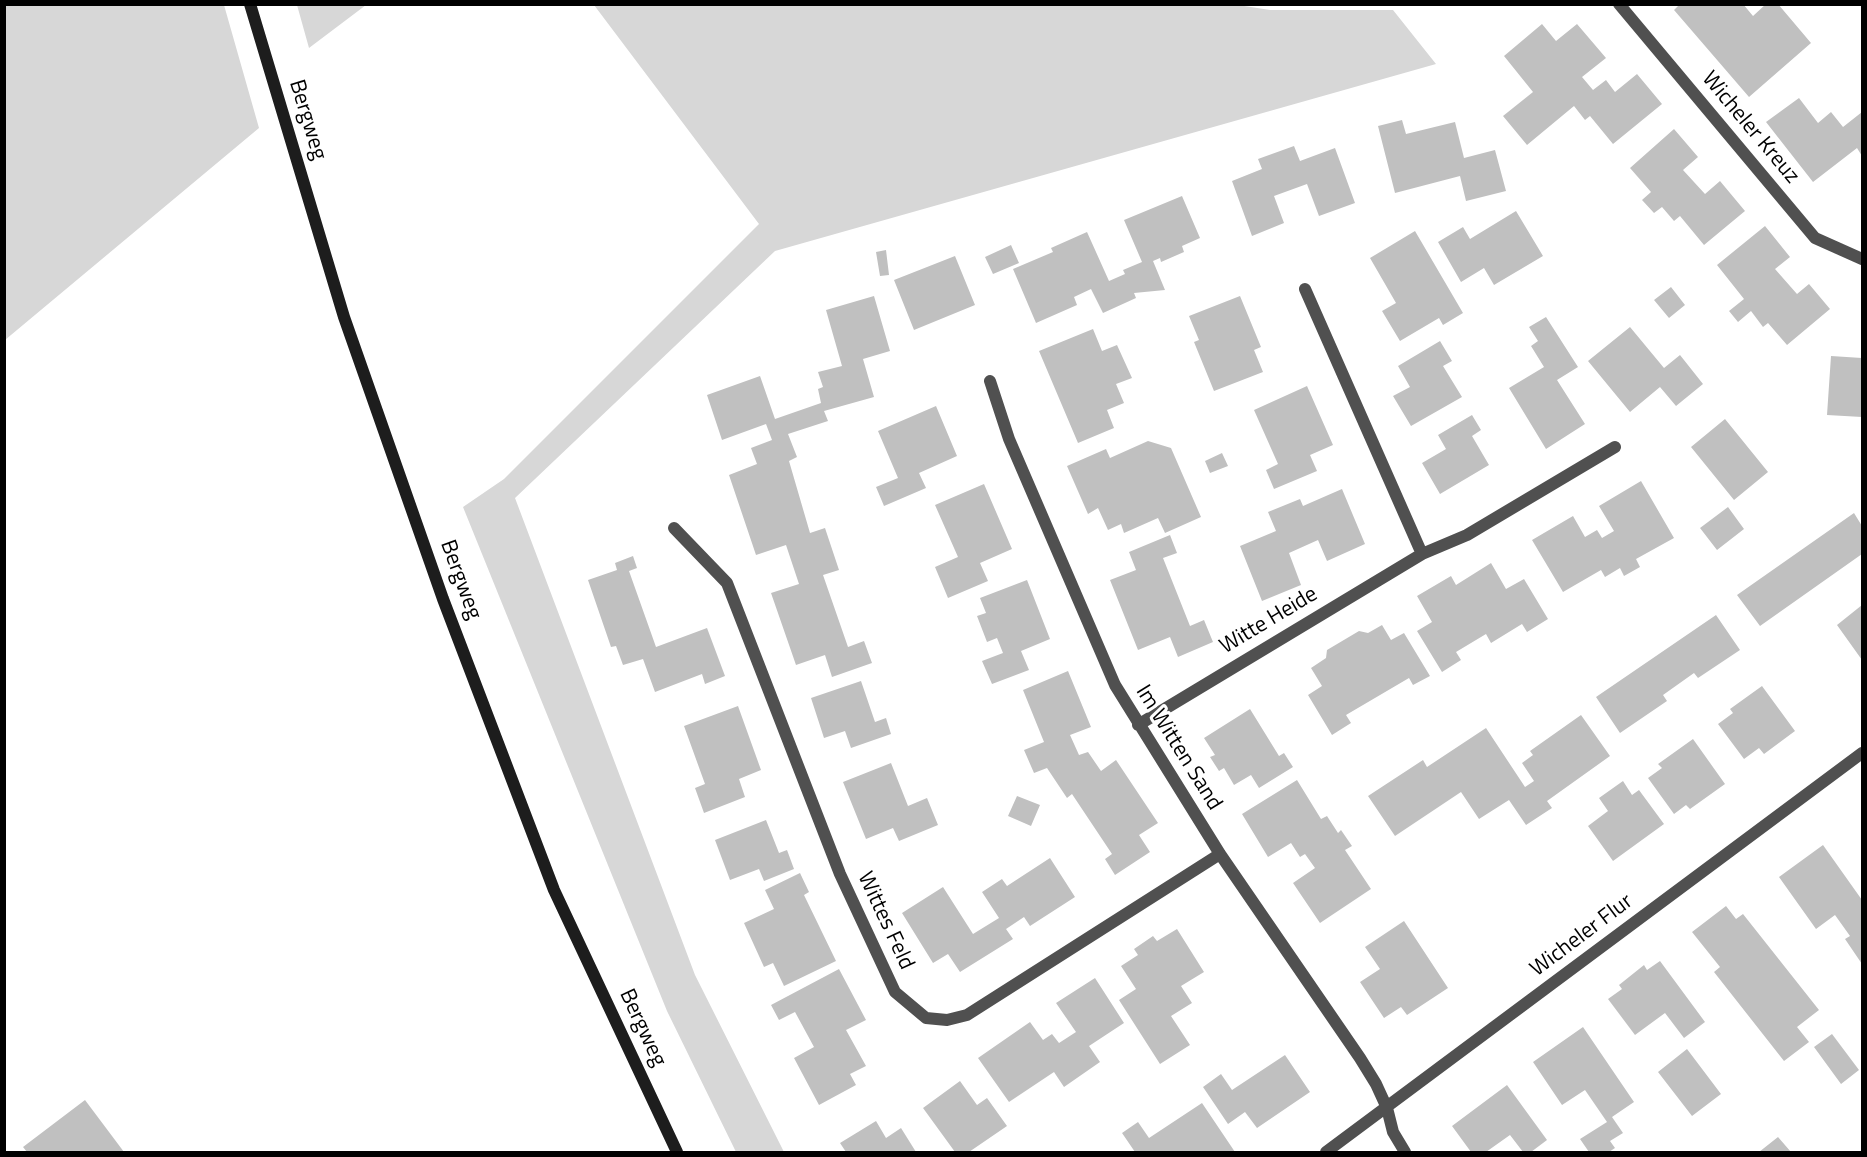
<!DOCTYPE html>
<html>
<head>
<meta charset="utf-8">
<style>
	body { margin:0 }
	#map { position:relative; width:1867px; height:1157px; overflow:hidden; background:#fff; font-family:"Titillium Web",sans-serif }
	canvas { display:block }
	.frame { position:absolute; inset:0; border:6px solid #000; pointer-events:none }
</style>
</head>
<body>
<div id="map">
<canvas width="1867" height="1157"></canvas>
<div class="frame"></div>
</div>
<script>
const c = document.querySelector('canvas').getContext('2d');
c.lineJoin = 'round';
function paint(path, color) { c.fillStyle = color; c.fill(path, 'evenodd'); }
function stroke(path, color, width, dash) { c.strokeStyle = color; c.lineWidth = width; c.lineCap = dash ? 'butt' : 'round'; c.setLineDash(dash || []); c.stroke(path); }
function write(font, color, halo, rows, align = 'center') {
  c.font = font + ' "Titillium Web",sans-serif'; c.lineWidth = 6; c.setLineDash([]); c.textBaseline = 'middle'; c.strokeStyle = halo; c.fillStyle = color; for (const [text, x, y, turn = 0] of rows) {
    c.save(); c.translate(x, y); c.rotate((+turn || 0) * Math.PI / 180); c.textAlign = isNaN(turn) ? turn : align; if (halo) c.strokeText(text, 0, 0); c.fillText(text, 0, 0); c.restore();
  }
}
paint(new Path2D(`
	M 5,4 L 224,5 L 259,128 L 5,340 Z
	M 297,5 L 297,4 L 366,5 L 309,48 Z
	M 1238,5 L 1270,10 L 1393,10 L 1436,64 L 775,251 L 515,498 L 695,975 L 784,1152 L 736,1152 L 667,1011 L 463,507 L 504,479 L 759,224 L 594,5 Z`), '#d7d7d7');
paint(new Path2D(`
	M 1680,4 L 1743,4 L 1753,16 L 1766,4 L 1778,4 L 1811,43 L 1749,97 L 1674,10 Z
	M 1542,24 L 1556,41 L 1577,24 L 1606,58 L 1582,77 L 1593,90 L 1606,80 L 1615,92 L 1637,74 L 1662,104 L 1613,144 L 1590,116 L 1585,120 L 1574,106 L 1527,145 L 1503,116 L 1533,92 L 1504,56 Z
	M 1799,98 L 1818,123 L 1831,112 L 1843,127 L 1862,112 L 1862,156 L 1857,148 L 1813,182 L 1766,122 Z
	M 1402,120 L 1406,134 L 1455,122 L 1464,158 L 1495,150 L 1506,191 L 1466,201 L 1460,176 L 1395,193 L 1378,126 Z
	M 1674,129 L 1698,157 L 1683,170 L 1705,194 L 1720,181 L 1745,211 L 1704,245 L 1680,216 L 1674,221 L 1662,207 L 1654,213 L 1642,200 L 1651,192 L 1630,168 Z
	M 1294,146 L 1300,161 L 1335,148 L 1355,203 L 1319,216 L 1307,184 L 1274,196 L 1284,223 L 1252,236 L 1232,181 L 1262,169 L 1258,159 Z
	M 1182,196 L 1200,238 L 1182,246 L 1184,252 L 1161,262 L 1160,258 L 1153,261 L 1165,290 L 1134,293 L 1136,298 L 1103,313 L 1091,289 L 1074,297 L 1077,305 L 1036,323 L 1013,269 L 1053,252 L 1051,248 L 1087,232 L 1109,281 L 1125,274 L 1123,270 L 1142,262 L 1124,220 Z
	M 1516,211 L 1543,256 L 1494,285 L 1484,268 L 1461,282 L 1438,242 L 1463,227 L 1470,239 Z
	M 1765,226 L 1790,257 L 1775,269 L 1797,294 L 1809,284 L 1830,309 L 1787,345 L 1768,323 L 1763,327 L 1751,311 L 1738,322 L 1729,311 L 1744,299 L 1717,265 Z
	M 1415,231 L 1463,313 L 1443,325 L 1439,318 L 1400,341 L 1382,311 L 1396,303 L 1370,258 Z
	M 1011,245 L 1019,263 L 993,274 L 985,257 Z
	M 886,250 L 889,275 L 880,276 L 876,252 Z
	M 955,256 L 975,305 L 914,330 L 894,280 Z
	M 1671,287 L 1685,305 L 1669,318 L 1654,300 Z
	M 874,296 L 890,351 L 863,359 L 874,397 L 824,411 L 828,421 L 788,434 L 797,457 L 789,461 L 810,533 L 825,528 L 839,570 L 823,575 L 848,647 L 864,641 L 872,663 L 832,677 L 825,655 L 796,665 L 771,593 L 799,584 L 786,545 L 756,555 L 729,475 L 757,464 L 751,448 L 772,440 L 766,424 L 722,440 L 707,395 L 760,376 L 775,419 L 821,403 L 818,389 L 823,387 L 818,372 L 842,366 L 826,310 Z
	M 1240,296 L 1261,347 L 1254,350 L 1263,372 L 1214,391 L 1194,342 L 1199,340 L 1189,316 Z
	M 1546,317 L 1578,367 L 1557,380 L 1585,424 L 1546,449 L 1509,388 L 1544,367 L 1531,346 L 1538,341 L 1529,327 Z
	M 1630,327 L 1664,368 L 1680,355 L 1703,384 L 1676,406 L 1660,387 L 1630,412 L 1588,361 Z
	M 1093,329 L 1102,351 L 1117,345 L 1132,378 L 1116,384 L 1124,403 L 1107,410 L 1114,428 L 1078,443 L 1039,351 Z
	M 1440,341 L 1452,361 L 1443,366 L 1462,397 L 1411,426 L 1393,396 L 1410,387 L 1398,366 Z
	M 1831,356 L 1862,358 L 1862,417 L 1827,415 Z
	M 1307,386 L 1333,445 L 1310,455 L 1317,471 L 1274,489 L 1266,470 L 1278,464 L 1254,410 Z
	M 936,406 L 957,456 L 919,473 L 926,488 L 884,506 L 876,487 L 898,478 L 878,431 Z
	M 1472,415 L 1481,430 L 1472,436 L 1489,465 L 1440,494 L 1422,463 L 1446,449 L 1438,435 Z
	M 1725,419 L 1768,472 L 1734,500 L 1691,447 Z
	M 1148,441 L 1171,448 L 1201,517 L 1165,533 L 1158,518 L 1124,533 L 1121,524 L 1108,530 L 1098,508 L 1088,514 L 1067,466 L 1106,449 L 1110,458 Z
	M 1222,453 L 1228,466 L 1210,473 L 1205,461 Z
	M 1641,481 L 1674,538 L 1636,559 L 1640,567 L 1624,576 L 1620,568 L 1605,577 L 1601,570 L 1563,592 L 1532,540 L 1573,516 L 1585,537 L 1597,530 L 1602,538 L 1614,531 L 1599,506 Z
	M 984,484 L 1012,549 L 980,563 L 988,581 L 948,598 L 935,567 L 958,557 L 935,505 Z
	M 1342,489 L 1365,544 L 1327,561 L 1318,540 L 1289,553 L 1301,585 L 1262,601 L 1240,546 L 1276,531 L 1268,512 L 1300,499 L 1303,506 Z
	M 1728,507 L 1744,529 L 1717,550 L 1700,528 Z
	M 1854,513 L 1862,526 L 1862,554 L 1760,626 L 1737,595 Z
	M 1170,535 L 1177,553 L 1163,558 L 1190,626 L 1204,620 L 1213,642 L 1178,657 L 1170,637 L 1138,650 L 1110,580 L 1136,570 L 1129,552 Z
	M 633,556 L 637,568 L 629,571 L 656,647 L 707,628 L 725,676 L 705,684 L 702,674 L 655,692 L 643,659 L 623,665 L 616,646 L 611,647 L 588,580 L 617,570 L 615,563 Z
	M 1491,563 L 1506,589 L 1524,579 L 1548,619 L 1527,632 L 1522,624 L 1491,643 L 1486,634 L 1456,652 L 1461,660 L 1442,672 L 1417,631 L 1432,622 L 1417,596 L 1451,576 L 1456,585 Z
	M 1027,580 L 1050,639 L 1021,651 L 1029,670 L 992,684 L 982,661 L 1003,653 L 997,638 L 987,642 L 977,616 L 986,613 L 980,598 Z
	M 1862,605 L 1862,660 L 1837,625 Z
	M 1716,615 L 1740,650 L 1698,678 L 1694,673 L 1663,695 L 1667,701 L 1620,733 L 1596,697 Z
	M 1382,625 L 1391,640 L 1404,633 L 1430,676 L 1413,685 L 1409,678 L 1346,715 L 1351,723 L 1332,735 L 1308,695 L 1322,686 L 1311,668 L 1326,658 L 1327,650 L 1359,631 L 1368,633 Z
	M 1068,671 L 1091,727 L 1070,735 L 1079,755 L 1088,752 L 1101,771 L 1116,760 L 1158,823 L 1139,835 L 1150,852 L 1115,875 L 1105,859 L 1112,854 L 1072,794 L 1067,798 L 1047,768 L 1034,773 L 1024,750 L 1044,742 L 1023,690 Z
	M 861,681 L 875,722 L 886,718 L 891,734 L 851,748 L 845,731 L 824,738 L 811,698 Z
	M 1762,686 L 1795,731 L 1764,754 L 1759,748 L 1744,759 L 1718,724 L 1733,713 L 1730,709 Z
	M 738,706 L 761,770 L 739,779 L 745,797 L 704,813 L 695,788 L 705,784 L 684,726 Z
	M 1250,709 L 1279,756 L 1284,753 L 1293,767 L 1259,788 L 1251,775 L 1234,785 L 1224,768 L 1219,771 L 1210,757 L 1215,755 L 1204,738 Z
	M 1581,715 L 1610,756 L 1547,801 L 1552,808 L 1526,825 L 1509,800 L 1479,819 L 1461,792 L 1395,836 L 1368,796 L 1423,760 L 1427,767 L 1486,728 L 1525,787 L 1534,781 L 1522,763 L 1533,755 L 1530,751 Z
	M 1693,739 L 1725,784 L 1690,809 L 1686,805 L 1674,814 L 1648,778 L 1662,768 L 1658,764 Z
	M 891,763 L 908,806 L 927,798 L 938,825 L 899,841 L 893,828 L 866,839 L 843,782 Z
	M 1297,780 L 1321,819 L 1327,816 L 1338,833 L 1341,830 L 1352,846 L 1345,850 L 1371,889 L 1320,923 L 1293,883 L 1315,868 L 1305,854 L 1300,857 L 1291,843 L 1268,857 L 1242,814 Z
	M 1623,781 L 1632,795 L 1639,790 L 1664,824 L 1613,861 L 1588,826 L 1608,811 L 1599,798 Z
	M 1017,796 L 1040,805 L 1031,826 L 1008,816 Z
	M 766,820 L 779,853 L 787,850 L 794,869 L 764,881 L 759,869 L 730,880 L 715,840 Z
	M 1823,845 L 1862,900 L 1862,964 L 1845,939 L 1850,936 L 1835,915 L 1816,929 L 1779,877 Z
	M 1050,858 L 1075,897 L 1030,926 L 1024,917 L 1006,929 L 1013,939 L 960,972 L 948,954 L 933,963 L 902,913 L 943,887 L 973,934 L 999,918 L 982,892 L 1002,879 L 1007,886 Z
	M 800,873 L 809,892 L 804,895 L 836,961 L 784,986 L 773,963 L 764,967 L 744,923 L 774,909 L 765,890 Z
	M 1726,906 L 1736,919 L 1743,914 L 1819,1010 L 1797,1027 L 1809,1042 L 1784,1061 L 1714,972 L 1720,967 L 1692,932 Z
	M 1404,921 L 1448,988 L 1407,1015 L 1401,1007 L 1384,1018 L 1360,982 L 1380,969 L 1365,947 Z
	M 1177,929 L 1204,972 L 1181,986 L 1192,1003 L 1171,1016 L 1190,1045 L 1160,1064 L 1119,1000 L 1136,989 L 1121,966 L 1138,955 L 1134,949 L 1153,936 L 1157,941 Z
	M 1660,961 L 1705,1022 L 1684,1038 L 1665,1013 L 1635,1035 L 1608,999 L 1622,989 L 1619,985 L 1644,965 L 1647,970 Z
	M 839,969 L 866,1020 L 846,1030 L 866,1066 L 850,1074 L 856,1085 L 819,1105 L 794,1058 L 814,1047 L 795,1012 L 779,1020 L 771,1005 Z
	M 1095,978 L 1124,1023 L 1089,1046 L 1100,1062 L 1064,1087 L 1054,1072 L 1009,1102 L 978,1058 L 1030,1022 L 1043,1040 L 1052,1034 L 1059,1043 L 1076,1032 L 1056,1003 Z
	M 1583,1027 L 1634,1102 L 1612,1117 L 1623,1133 L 1610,1141 L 1615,1148 L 1609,1152 L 1589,1152 L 1580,1139 L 1607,1122 L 1585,1090 L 1562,1105 L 1533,1062 Z
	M 1832,1034 L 1859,1070 L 1841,1084 L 1814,1047 Z
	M 1687,1049 L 1721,1094 L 1692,1116 L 1658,1072 Z
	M 1285,1055 L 1310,1092 L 1257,1128 L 1245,1112 L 1228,1124 L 1203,1087 L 1221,1074 L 1232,1090 Z
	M 960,1081 L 977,1105 L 987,1098 L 1007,1126 L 969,1152 L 955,1152 L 923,1108 Z
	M 1507,1085 L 1547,1140 L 1531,1152 L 1523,1152 L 1510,1135 L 1486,1152 L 1471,1152 L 1452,1126 Z
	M 85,1100 L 124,1152 L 27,1152 L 23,1147 Z
	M 1202,1103 L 1235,1152 L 1135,1152 L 1122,1133 L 1138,1122 L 1149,1138 Z
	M 876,1121 L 886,1138 L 901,1128 L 916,1152 L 846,1152 L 840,1143 Z
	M 1778,1137 L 1791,1152 L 1759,1152 Z`), '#c0c0c0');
stroke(new Path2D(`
	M 1619,4 L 1815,238 L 1862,259
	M 1305,289 L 1422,554
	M 990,381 L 1009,439 L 1115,685 L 1220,854 L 1360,1058 L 1376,1084 L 1387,1108 L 1393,1132 L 1405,1152
	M 674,528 L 727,583 L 840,874 L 895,992 L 926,1018 L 947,1020 L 967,1015 L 1220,854
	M 1138,725 L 1422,554 L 1467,535 L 1615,447
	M 1326,1152 L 1862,753`), '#505050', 12);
stroke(new Path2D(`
	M 250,4 L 344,317 L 443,599 L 554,890 L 677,1152`), '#1d1d1d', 12);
write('22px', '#000', '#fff', [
	["Bergweg",307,120,73],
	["Wicheler Kreuz",1750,128,50],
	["Bergweg",460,580,70],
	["Witte Heide",1269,621,-31],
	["Im Witten Sand",1178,748,58],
	["Wittes Feld",885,921,65],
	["Wicheler Flur",1582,936,-37],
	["Bergweg",642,1028,65]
]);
</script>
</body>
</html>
